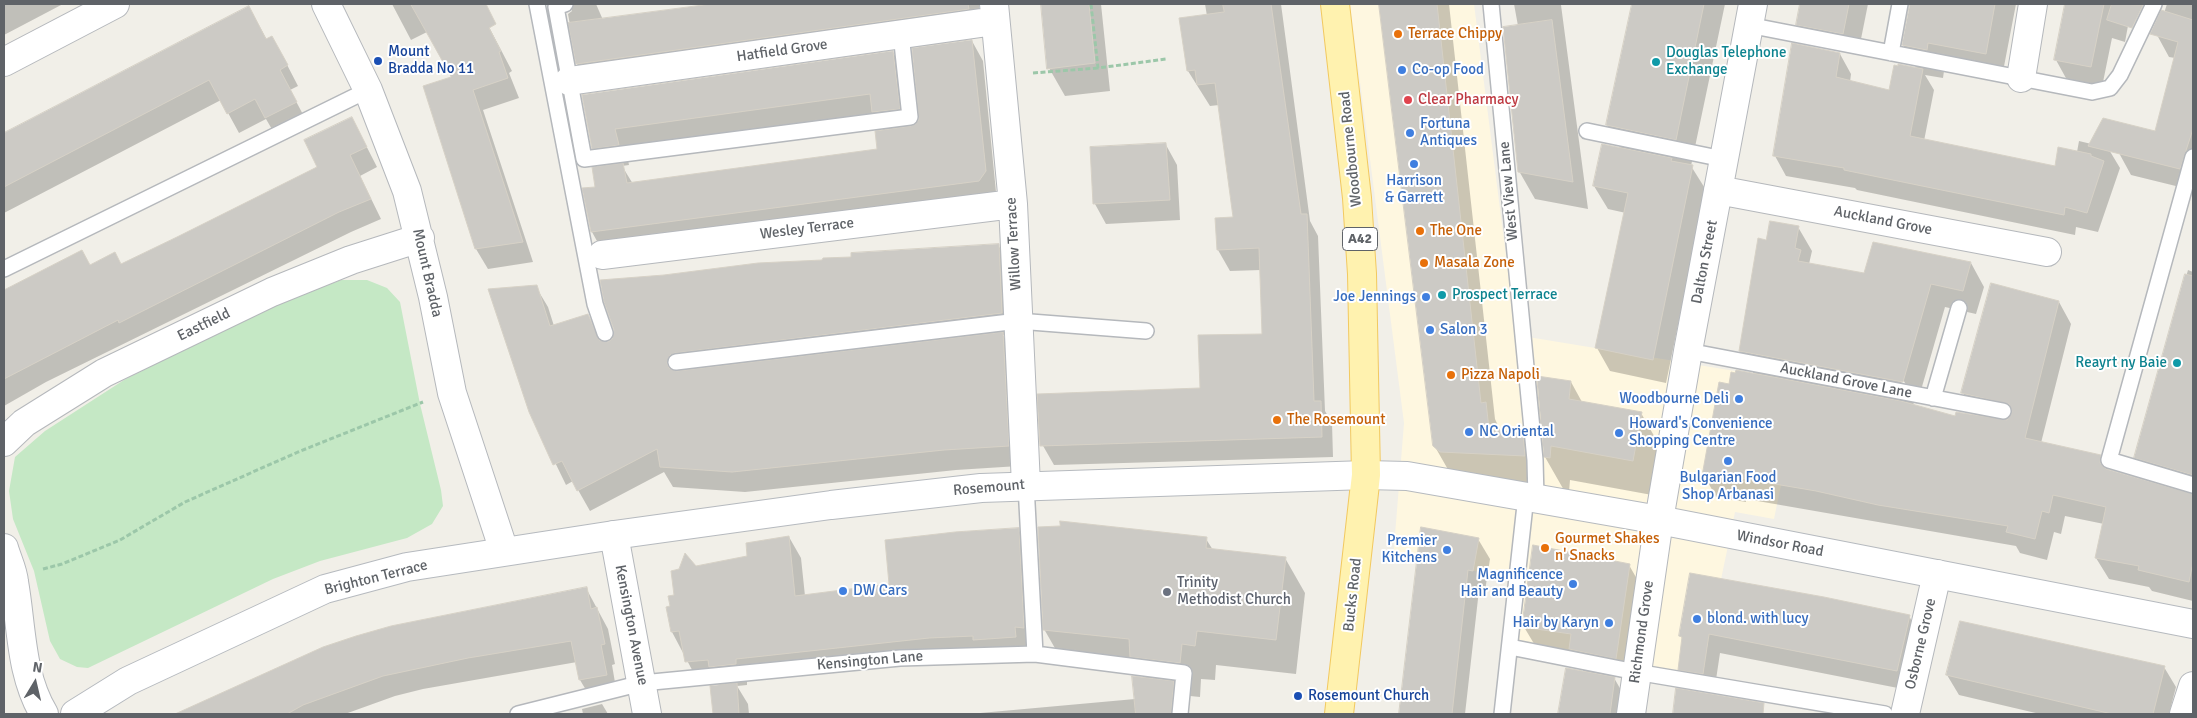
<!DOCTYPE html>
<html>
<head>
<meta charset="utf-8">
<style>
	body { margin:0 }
	#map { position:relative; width:2197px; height:718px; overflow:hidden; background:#f1efe8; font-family:Signika,sans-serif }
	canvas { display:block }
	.frame { position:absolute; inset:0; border:5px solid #5f6368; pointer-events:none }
	.north { position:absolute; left:10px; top:658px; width:50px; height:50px; -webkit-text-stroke:4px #fff; paint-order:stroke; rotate:9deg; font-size:14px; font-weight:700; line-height:20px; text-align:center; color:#5f6368 }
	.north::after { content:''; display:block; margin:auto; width:18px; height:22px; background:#5f6368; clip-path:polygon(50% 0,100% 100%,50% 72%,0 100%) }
</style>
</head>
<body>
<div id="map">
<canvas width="2197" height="718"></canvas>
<div class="frame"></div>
<div class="north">N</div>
</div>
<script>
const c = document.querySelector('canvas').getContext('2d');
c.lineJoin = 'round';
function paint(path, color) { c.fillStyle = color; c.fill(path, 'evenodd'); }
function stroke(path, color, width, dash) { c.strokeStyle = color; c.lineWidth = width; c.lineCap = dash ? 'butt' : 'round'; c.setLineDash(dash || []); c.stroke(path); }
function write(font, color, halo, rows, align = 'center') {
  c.font = font + ' Signika,sans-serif'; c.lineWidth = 4; c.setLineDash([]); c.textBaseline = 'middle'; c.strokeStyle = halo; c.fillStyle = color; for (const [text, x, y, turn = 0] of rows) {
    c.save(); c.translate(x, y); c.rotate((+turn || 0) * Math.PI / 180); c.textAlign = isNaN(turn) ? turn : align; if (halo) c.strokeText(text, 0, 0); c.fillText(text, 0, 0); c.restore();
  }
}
paint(new Path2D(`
	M 1350,4 L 1474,4 L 1516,335 L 1802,382 L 1774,519 L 1735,512 L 1701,676 L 1508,644 L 1514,576 L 1393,560 L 1404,423 Z`), '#fef7e0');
paint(new Path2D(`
	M 341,280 L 367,280 L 387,288 L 400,302 L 420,404 L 441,490 L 443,506 L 432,524 L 407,538 L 320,561 L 273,579 L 88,668 L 77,667 L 60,659 L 50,641 L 34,571 L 13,519 L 9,491 L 15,457 L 45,431 L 124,380 L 257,312 Z`), '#c5e8c5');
paint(new Path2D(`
	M 4,4 L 63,4 L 4,35 Z
	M 392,4 L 477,4 L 512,71 L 509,73 L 519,98 L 483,110 L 533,262 L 488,269 L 476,249 L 452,78 L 427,32 L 411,40 Z
	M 568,4 L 596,4 L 603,20 L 719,4 L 979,4 L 981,25 L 589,84 L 577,64 L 568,14 L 572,11 Z
	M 1042,4 L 1101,4 L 1110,91 L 1065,96 L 1049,68 Z
	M 1205,4 L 1281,4 L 1310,221 L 1318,236 L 1325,411 L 1332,423 L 1333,457 L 1054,465 L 1042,444 L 1201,390 L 1263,335 L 1261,270 L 1230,271 L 1218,250 L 1217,219 L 1234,218 L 1219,105 L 1210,106 L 1188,71 L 1207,16 Z
	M 1379,4 L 1449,4 L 1495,419 L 1501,432 L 1522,435 L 1538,462 L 1540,483 L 1457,478 L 1450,473 L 1434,445 Z
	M 1514,4 L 1573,4 L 1561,5 L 1588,209 L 1535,199 L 1519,171 L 1518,26 Z
	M 1633,4 L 1725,4 L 1691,166 L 1706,190 L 1666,383 L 1610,371 L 1597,348 L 1626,213 L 1608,209 L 1594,186 L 1621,149 L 1607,125 Z
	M 1801,4 L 1868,4 L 1861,39 L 1857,38 L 1855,53 L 1809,45 L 1797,25 Z
	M 1911,4 L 2016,4 L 2001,82 L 1944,71 L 1943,78 L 1925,75 L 1934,90 L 1924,141 L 2056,168 L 2077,152 L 2079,141 L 2108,148 L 2120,168 L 2098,232 L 2076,227 L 2075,235 L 1857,190 L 1855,188 L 1786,176 L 1775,156 L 1840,54 L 1851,74 L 1850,82 L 1890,91 L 1917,69 L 1903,45 Z
	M 2066,4 L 2132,4 L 2125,42 L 2112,38 L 2102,87 L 2067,80 L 2056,60 Z
	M 2167,4 L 2193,4 L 2192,190 L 2131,175 L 2119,153 L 2156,132 L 2175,58 L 2169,57 L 2157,35 Z
	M 249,7 L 267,40 L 283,57 L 298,86 L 290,90 L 307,122 L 277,138 L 266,119 L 239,133 L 221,100 L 4,213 L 4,134 Z
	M 972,41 L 983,61 L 996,192 L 990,201 L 603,252 L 592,232 L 596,188 L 604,167 L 593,148 L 583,96 L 893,52 L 904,72 L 910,129 L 920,121 ZM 875,115 L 884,131 L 879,151 L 633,184 L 622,166 L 629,165 L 626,149 Z
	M 352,118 L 377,167 L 360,176 L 381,219 L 351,232 L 46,382 L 4,406 L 4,291 L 82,252 L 90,266 L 121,266 L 319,167 Z
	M 1166,145 L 1177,165 L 1180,220 L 1106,224 L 1095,204 Z
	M 1798,227 L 1812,251 L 1809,264 L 1865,275 L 1874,243 L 1971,263 L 1984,287 L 1976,314 L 1945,307 L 1917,404 L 1901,376 L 1899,378 L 1915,406 L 1956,417 L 1976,417 L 1963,393 L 2059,302 L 2071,324 L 2041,443 L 2100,456 L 2109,471 L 2193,495 L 2193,601 L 2152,591 L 2149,587 L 2109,579 L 2096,558 L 2104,524 L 2065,516 L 2061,534 L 2054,532 L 2047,560 L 2020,553 L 2016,546 L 1746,499 L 1746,502 L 1716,497 L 1704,475 L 1730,386 L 1754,374 L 1740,351 L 1767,241 Z
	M 998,245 L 1010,265 L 1013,333 L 1003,335 L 1014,354 L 1019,466 L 956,470 L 745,492 L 673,487 L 664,472 L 590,511 L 573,481 L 566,485 L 530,411 L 536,287 L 548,307 L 554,326 L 588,315 L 602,342 L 608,343 L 852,258 Z
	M 2188,270 L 2193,272 L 2193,493 L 2148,479 L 2135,457 Z
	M 1571,382 L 1582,402 L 1641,413 L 1661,448 L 1652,495 L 1570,480 L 1569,492 L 1565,492 L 1545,457 Z
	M 1422,528 L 1478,539 L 1490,559 L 1485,591 L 1479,590 L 1465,714 L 1401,714 Z
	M 1018,529 L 1030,550 L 1035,648 L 985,657 L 747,680 L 747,685 L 737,686 L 748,704 L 749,714 L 714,714 L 712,687 L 721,686 L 718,681 L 699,683 L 672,632 L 671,607 L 676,596 L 696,567 L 748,557 L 789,537 L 801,558 L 805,596 L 890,585 Z
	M 1206,539 L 1213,550 L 1285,558 L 1305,593 L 1296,674 L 1216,665 L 1215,680 L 1201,679 L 1200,697 L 1180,695 L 1183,714 L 969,714 L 1135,699 L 1144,679 L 1141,672 L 1064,664 L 1044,629 Z
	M 1629,565 L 1641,586 L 1628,679 L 1613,676 L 1626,699 L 1623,714 L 1560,714 L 1567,669 L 1584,672 L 1572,652 L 1536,647 L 1524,627 Z
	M 586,588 L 608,629 L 615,664 L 612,665 L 617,694 L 592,700 L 580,680 L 577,662 L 423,689 L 395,696 L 345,714 L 178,714 L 323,648 Z
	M 1909,616 L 1920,636 L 1908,690 L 1720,653 L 1714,693 L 1691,689 L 1679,669 L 1683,640 L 1681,636 Z
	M 2164,667 L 2176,687 L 2169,714 L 2040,714 L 1959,695 L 1947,675 Z
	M 1677,690 L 1722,697 L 1731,714 L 1674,714 Z
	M 602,704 L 608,714 L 583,714 L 582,709 Z`), '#0003');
const building = new Path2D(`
	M 411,4 L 486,4 L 496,24 L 489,28 L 501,51 L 499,52 L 508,78 L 473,90 L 523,242 L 475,249 L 423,86 L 451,77 Z
	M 711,4 L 968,4 L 969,9 L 576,64 L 568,23 Z
	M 1041,4 L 1089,4 L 1095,63 L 1047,69 Z
	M 1223,4 L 1271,4 L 1301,214 L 1307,214 L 1314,401 L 1321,401 L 1322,437 L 1040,446 L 1037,394 L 1200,388 L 1198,335 L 1262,334 L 1259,248 L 1217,250 L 1215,218 L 1233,217 L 1215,83 L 1197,85 L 1195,70 L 1187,71 L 1179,18 L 1224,12 Z
	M 1379,4 L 1437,4 L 1481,403 L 1486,402 L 1489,429 L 1523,434 L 1525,456 L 1440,452 L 1433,446 Z
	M 1632,4 L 1704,4 L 1676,140 L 1606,125 Z
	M 1800,4 L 1849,4 L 1843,34 L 1796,25 Z
	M 1910,4 L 1995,4 L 1986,54 L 1928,43 L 1927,50 L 1902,45 Z
	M 2065,4 L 2104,4 L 2091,67 L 2054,60 Z
	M 2112,4 L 2143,5 L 2132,28 L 2107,20 Z
	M 249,6 L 266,39 L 272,36 L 288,65 L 280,70 L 297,102 L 265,118 L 255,99 L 227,114 L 209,80 L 4,187 L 4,133 Z
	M 2161,10 L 2193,20 L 2193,129 L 2180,169 L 2088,146 L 2103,118 L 2155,131 L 2178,42 L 2150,34 Z
	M 1552,20 L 1573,182 L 1518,172 L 1503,27 Z
	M 972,40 L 986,171 L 979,181 L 591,232 L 582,188 L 595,187 L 592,167 L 623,163 L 627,183 L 877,149 L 875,131 L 911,126 L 919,120 L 912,48 Z
	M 1792,43 L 1840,53 L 1836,77 L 1889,90 L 1894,65 L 1898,66 L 1898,64 L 1923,69 L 1910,136 L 2055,166 L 2058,147 L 2091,154 L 2091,156 L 2104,161 L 2087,213 L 2065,207 L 2064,215 L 1844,170 L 1844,168 L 1773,156 Z
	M 893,51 L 900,109 L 872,112 L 870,94 L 615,129 L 619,145 L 592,149 L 582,95 Z
	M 352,117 L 367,147 L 350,155 L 371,199 L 339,212 L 119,323 L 118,320 L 4,379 L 4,290 L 82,250 L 90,265 L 115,252 L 121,264 L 177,237 L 317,167 L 304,140 Z
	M 1166,143 L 1170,200 L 1093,204 L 1090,147 Z
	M 1602,144 L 1672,158 L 1671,161 L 1693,165 L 1653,360 L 1595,348 L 1628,193 L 1593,186 Z
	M 1770,221 L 1799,226 L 1795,248 L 1801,250 L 1798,261 L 1864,273 L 1873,242 L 1971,262 L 1963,291 L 1931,284 L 1903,382 L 1739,351 L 1758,238 L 1766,240 Z
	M 999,244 L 1002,313 L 675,353 L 670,355 L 667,363 L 669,368 L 677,371 L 1003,332 L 1009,446 L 944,450 L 732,472 L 660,467 L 657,449 L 577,491 L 562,461 L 553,465 L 529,412 L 488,289 L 537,285 L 550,326 L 588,314 L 599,340 L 608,342 L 612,339 L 614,330 L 604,302 L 600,280 L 664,275 L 758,263 L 822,260 L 823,258 L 851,257 L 851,253 Z
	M 2185,274 L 2193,276 L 2193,475 L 2134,458 Z
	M 1991,283 L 2059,301 L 2025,438 L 2101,455 L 2100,463 L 2106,469 L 2193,494 L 2193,562 L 2189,582 L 2138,570 L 2139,566 L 2095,558 L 2106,507 L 2053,495 L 2049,513 L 2042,511 L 2035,539 L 2006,532 L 2008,526 L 1878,505 L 1816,491 L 1734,477 L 1733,481 L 1702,476 L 1719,382 L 1729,384 L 1731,372 L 1735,373 L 1736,370 L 1901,401 L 1955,416 L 1956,412 L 2007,420 L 2012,412 L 2009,404 L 1961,393 Z
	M 1537,376 L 1571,381 L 1569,399 L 1642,412 L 1633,461 L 1551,446 L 1550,458 L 1544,457 Z
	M 1060,521 L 1207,537 L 1206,548 L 1286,557 L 1276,640 L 1197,631 L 1195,646 L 1182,644 L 1180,663 L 1130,657 L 1129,639 L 1043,630 L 1038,527 L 1060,526 Z
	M 1421,527 L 1479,538 L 1473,571 L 1468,570 L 1452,714 L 1399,714 Z
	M 1019,528 L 1024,628 L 1015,627 L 1016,637 L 973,640 L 973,636 L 929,638 L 736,659 L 736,664 L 709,667 L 708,660 L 685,662 L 679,631 L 671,632 L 666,607 L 670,606 L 668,596 L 674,595 L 671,571 L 679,569 L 685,553 L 696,566 L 747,556 L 746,543 L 789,536 L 795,596 L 889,584 L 885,540 L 955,532 Z
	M 1533,545 L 1630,564 L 1616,659 L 1569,649 L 1571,634 L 1522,627 Z
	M 1690,573 L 1824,597 L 1910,615 L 1897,671 L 1709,634 L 1703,674 L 1678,670 L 1682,637 L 1679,636 Z
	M 587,587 L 591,609 L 597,607 L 605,644 L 601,645 L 607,675 L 579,680 L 571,641 L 468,658 L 383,676 L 303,705 L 287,714 L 175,714 L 323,647 L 356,636 L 391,626 Z
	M 1960,621 L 2165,666 L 2153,714 L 2112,714 L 1946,675 Z
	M 1566,668 L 1615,677 L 1610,714 L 1558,714 Z
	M 1132,676 L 1174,681 L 1171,714 L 1136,714 Z
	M 737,683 L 739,714 L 713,714 L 710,686 Z
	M 1676,688 L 1764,703 L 1763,714 L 1673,714 Z`);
paint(building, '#cccac5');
stroke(building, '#d6d1c6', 1);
const lane = new Path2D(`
	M 537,4 L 595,304 L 605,333
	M 565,4 L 556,7 L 584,159 L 910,117 L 901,34
	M 1491,4 L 1535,460 L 1536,498
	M 1748,25 L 2092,92 L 2110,88 L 2120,75 L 2154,4
	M 1891,53 L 1900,4
	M 1587,131 L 1723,159
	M 2193,157 L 2109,460 L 2193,485
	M 4,269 L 368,90
	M 1688,351 L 2003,411
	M 676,362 L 1018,321 L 1146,331
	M 1933,398 L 1959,308
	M 1026,485 L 1035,654
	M 1510,647 L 1636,672 L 1885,714
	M 518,714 L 642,683 L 900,658 L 1035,654 L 1184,673 L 1180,714
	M 1502,714 L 1526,496`);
const street = new Path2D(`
	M 326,4 L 368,90 L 407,191 L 433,297 L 452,393 L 504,551
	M 994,4 L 1013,204 L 1026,485
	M 4,62 L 115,4
	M 2021,78 L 2033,4
	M 569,81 L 995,21
	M 1718,190 L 2047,252
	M 602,255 L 1013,204
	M 4,442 L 24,423 L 104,373 L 272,292 L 351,260 L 420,238
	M 614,535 L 647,714
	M 4,548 C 7,559 13,570 14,582 C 22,627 20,674 44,714
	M 1631,714 L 1659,520 L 1688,351 L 1753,4
	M 1905,714 L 1937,574
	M 2184,714 L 2193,686`);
const secondary = new Path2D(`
	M 75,714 L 128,681 L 325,589 L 407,567 L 614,535 L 831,505 L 981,488 L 1366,475 L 1407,476 L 1659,520 L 2193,624`);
const primary = new Path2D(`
	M 1335,4 L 1357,198 L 1362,274 L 1366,475 L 1339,714`);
stroke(lane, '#b5b8bc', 18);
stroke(street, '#b5b8bc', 30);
stroke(secondary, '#b6babf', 30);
stroke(primary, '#f2c960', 30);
stroke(new Path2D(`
	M 1091,4 L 1098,68 L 1166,59
	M 1033,73 L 1098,68
	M 43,569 L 62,564 L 120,540 L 185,502 L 298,452 L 423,402`), '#9cc7a9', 3, [5, 2.5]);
stroke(lane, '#fff', 15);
stroke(street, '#fff', 28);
stroke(secondary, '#fff', 28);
stroke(primary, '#fff2af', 28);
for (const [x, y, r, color] of [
	[1398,34,5,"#e8710a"],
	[378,61,5,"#1a4fb4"],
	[1656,62,5,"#0f9aa8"],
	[1402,70,5,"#3f7fe0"],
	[1408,100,5,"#e0444e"],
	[1410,133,5,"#3f7fe0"],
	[1414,164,5,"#3f7fe0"],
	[1420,231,5,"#e8710a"],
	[1424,263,5,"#e8710a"],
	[1442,295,5,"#0f9aa8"],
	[1426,297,5,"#3f7fe0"],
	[1430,330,5,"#3f7fe0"],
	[2177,363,5,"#0f9aa8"],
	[1451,375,5,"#e8710a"],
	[1739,399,5,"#3f7fe0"],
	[1277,420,5,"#e8710a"],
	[1469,432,5,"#3f7fe0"],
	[1619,433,5,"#3f7fe0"],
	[1728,461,5,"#3f7fe0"],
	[1545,548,5,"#e8710a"],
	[1447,550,5,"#3f7fe0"],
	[1573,584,5,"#3f7fe0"],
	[843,591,5,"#3f7fe0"],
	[1167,592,5,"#6b7280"],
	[1697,619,5,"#3f7fe0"],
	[1609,623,5,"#3f7fe0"],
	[1298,696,5,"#1a4fb4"]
]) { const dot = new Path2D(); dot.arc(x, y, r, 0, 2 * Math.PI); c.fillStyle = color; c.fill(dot); stroke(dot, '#fff', 2); }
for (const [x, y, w] of [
	[1360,239,35]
]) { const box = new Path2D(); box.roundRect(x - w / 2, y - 11.5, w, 23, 4); c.fillStyle = '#fff'; c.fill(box); stroke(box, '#5f6368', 1); }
write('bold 14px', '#5f6368', null, [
	["A42",1360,239]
]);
write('15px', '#c56008', '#fff', [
	["Terrace Chippy",1408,34],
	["The One",1430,231],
	["Masala Zone",1434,263],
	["Pizza Napoli",1461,375],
	["The Rosemount",1287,420],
	["Gourmet Shakes",1555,539],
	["n' Snacks",1555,556]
], 'left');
write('15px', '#5f6368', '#fff', [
	["Hatfield Grove",782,51,-8],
	["Woodbourne Road",1351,149,-96],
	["West View Lane",1509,191,-95],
	["Auckland Grove",1883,221,11],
	["Wesley Terrace",807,229,-7],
	["Willow Terrace",1014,244,-93],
	["Dalton Street",1705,262,-79],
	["Mount Bradda",427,273,77],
	["Eastfield",204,325,-26],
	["Auckland Grove Lane",1846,381,11],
	["Rosemount",989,488,-5],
	["Windsor Road",1780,544,11],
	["Brighton Terrace",376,578,-14],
	["Bucks Road",1353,595,-84],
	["Kensington Avenue",631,625,79],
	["Richmond Grove",1642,632,-82],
	["Osborne Grove",1921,644,-77],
	["Kensington Lane",870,661,-5]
]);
write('15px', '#164399', '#fff', [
	["Mount",388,52],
	["Bradda No 11",388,69],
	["Rosemount Church",1308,696]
], 'left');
write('15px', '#0d838f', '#fff', [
	["Douglas Telephone",1666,53],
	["Exchange",1666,70],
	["Prospect Terrace",1452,295],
	["Reayrt ny Baie",2167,363,"right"]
], 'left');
write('15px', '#366cbe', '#fff', [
	["Co-op Food",1412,70],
	["Fortuna",1420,124],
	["Antiques",1420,141],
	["Harrison",1414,181,"center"],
	["& Garrett",1414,198,"center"],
	["Joe Jennings",1416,297,"right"],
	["Salon 3",1440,330],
	["Woodbourne Deli",1729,399,"right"],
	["Howard's Convenience",1629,424],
	["Shopping Centre",1629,441],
	["NC Oriental",1479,432],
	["Bulgarian Food",1728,478,"center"],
	["Shop Arbanasi",1728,495,"center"],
	["Premier",1437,541,"right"],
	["Kitchens",1437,558,"right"],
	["Magnificence",1563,575,"right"],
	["Hair and Beauty",1563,592,"right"],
	["DW Cars",853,591],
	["blond. with lucy",1707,619],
	["Hair by Karyn",1599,623,"right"]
], 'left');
write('15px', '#be3a42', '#fff', [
	["Clear Pharmacy",1418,100]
], 'left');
write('15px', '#5b616d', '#fff', [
	["Trinity",1177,583],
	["Methodist Church",1177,600]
], 'left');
</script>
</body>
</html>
